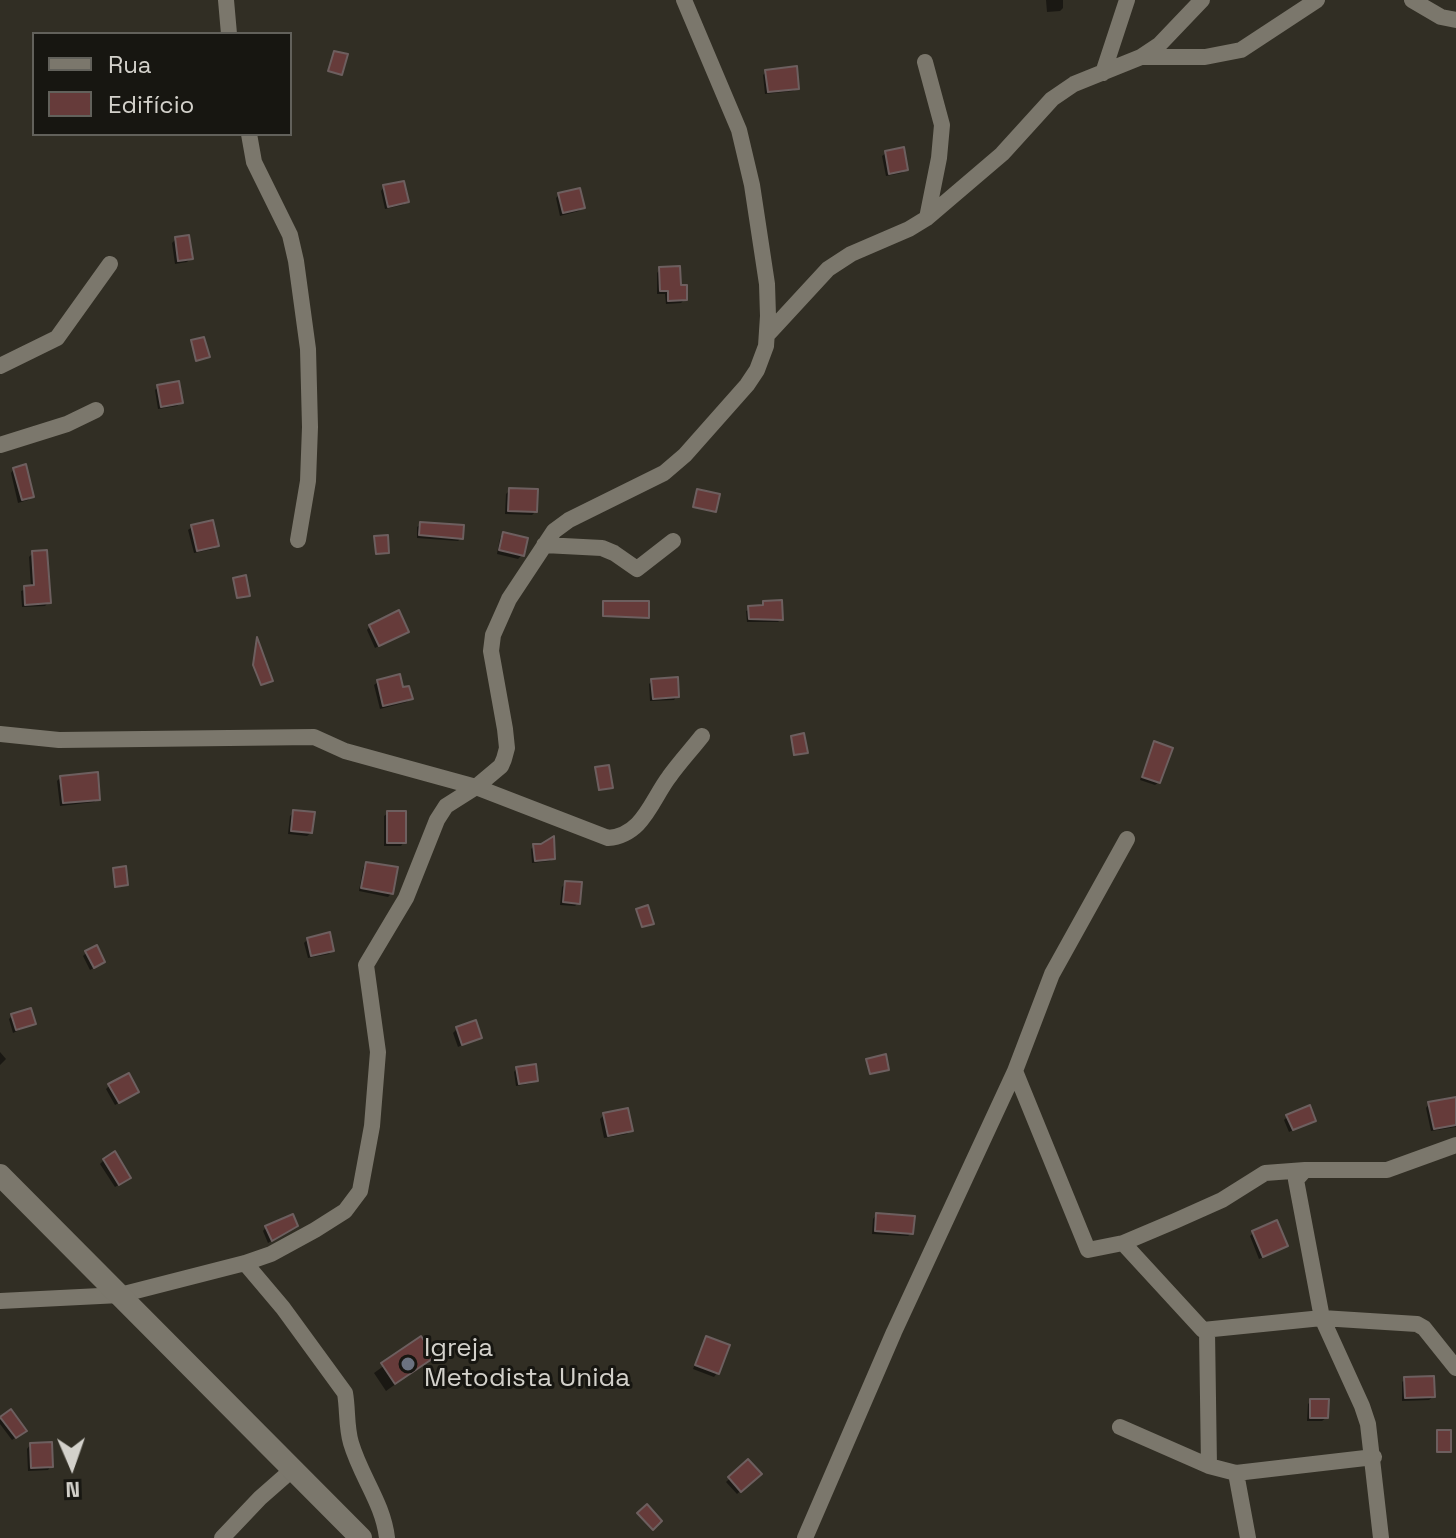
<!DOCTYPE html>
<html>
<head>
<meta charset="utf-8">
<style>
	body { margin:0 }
	#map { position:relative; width:1456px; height:1538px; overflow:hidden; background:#312e24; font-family:"Space Grotesk",sans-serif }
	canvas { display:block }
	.legend { position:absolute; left:32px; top:32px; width:260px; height:104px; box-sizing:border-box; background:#171611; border:2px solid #62615b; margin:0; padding:10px 14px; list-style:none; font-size:24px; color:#d3d1cb }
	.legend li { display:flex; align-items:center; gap:16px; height:40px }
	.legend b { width:40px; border:2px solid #62615b }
	.north { position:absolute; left:32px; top:1426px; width:80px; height:80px; -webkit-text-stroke:6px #171611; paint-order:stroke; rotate:178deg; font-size:22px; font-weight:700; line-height:32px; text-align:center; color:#d3d1cb }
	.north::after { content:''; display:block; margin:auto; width:28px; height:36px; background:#d3d1cb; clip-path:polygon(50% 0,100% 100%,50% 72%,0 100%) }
</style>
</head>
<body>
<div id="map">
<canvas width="1456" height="1538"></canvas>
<ul class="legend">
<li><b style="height:10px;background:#7b776c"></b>Rua</li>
<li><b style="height:22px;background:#663b3a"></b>Edifício</li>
</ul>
<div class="north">N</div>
</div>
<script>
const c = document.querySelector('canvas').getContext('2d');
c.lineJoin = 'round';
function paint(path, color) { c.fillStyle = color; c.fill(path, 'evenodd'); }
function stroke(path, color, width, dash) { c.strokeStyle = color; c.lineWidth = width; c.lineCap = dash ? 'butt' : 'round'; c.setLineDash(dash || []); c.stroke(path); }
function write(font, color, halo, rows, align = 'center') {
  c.font = font + ' "Space Grotesk",sans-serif'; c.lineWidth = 6; c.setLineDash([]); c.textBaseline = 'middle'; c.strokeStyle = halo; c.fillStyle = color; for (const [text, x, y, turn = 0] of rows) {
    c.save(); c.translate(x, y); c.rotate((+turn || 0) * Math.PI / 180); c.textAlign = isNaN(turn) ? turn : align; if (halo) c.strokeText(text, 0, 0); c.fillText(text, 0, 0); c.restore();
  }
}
paint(new Path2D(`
	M 1046,0 L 1063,0 L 1063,8 L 1060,11 L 1047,12 Z
	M 766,72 L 797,88 L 793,91 L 765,94 L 763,75 Z
	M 886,153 L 906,169 L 902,173 L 886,176 L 882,156 Z
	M 384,187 L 407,202 L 403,205 L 385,209 L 381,191 Z
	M 559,195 L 583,207 L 579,211 L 560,216 L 556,198 Z
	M 176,239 L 191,258 L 187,262 L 175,264 L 172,243 Z
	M 660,269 L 679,287 L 685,299 L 681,303 L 666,304 L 665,294 L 657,294 L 657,273 Z
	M 158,387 L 181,402 L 177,406 L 158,409 L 155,390 Z
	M 14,469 L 32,497 L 28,500 L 18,503 L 11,473 Z
	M 510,490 L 535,512 L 532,515 L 505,514 L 506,494 Z
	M 421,524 L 461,538 L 458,541 L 417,538 L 417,527 Z
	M 192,527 L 217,545 L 213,549 L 194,553 L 188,530 Z
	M 504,534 L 522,555 L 518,559 L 497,554 L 500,538 Z
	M 33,553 L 49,602 L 45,606 L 22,607 L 21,591 L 31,587 L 29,557 Z
	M 764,603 L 781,619 L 778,622 L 747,622 L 746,611 Z
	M 370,626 L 407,631 L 375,648 L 367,630 Z
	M 652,681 L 677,696 L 674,700 L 650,701 L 649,684 Z
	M 378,682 L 402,690 L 410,698 L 407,702 L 380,709 L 374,685 Z
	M 1154,744 L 1159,782 L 1155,785 L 1140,780 Z
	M 61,777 L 98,799 L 94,802 L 60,806 L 57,781 Z
	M 294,812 L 311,833 L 307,836 L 288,834 L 290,816 Z
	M 388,813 L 404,842 L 401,846 L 384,846 L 384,816 Z
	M 534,846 L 553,858 L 550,861 L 532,863 L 531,849 Z
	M 367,864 L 392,893 L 388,897 L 359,891 L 363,868 Z
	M 566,883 L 578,903 L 575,906 L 560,905 L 562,887 Z
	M 308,939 L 332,950 L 329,954 L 308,958 L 304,943 Z
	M 86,953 L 99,965 L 90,970 L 83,956 Z
	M 12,1016 L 34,1023 L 13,1033 L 9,1019 Z
	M 457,1029 L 479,1037 L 458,1047 L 453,1033 Z
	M 0,1052 L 6,1059 L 0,1065 Z
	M 517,1068 L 536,1080 L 533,1083 L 516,1086 L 514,1072 Z
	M 109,1086 L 133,1095 L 115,1105 L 106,1089 Z
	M 1456,1099 L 1456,1127 L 1431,1131 L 1426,1108 L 1429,1104 Z
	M 604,1115 L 631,1130 L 627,1134 L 604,1138 L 600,1119 Z
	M 1288,1116 L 1313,1120 L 1289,1132 L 1284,1120 Z
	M 104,1160 L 125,1181 L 115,1187 L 100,1164 Z
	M 876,1215 L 912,1233 L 908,1236 L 872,1234 L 873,1219 Z
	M 296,1226 L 268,1243 L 263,1231 L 266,1227 Z
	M 1253,1233 L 1286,1246 L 1259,1259 L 1250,1236 Z
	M 706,1338 L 717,1373 L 714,1377 L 693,1369 Z
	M 421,1339 L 433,1357 L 386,1391 L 374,1373 Z
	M 1405,1379 L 1433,1397 L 1429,1400 L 1402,1401 L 1402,1382 Z
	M 1311,1401 L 1326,1418 L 1322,1421 L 1307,1421 L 1308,1404 Z
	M 11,1412 L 21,1434 L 12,1440 L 0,1424 L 0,1420 Z
	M 30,1445 L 51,1466 L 48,1470 L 28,1471 L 27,1449 Z
	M 748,1462 L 759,1474 L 737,1494 L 726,1482 Z`), '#0007');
const building = new Path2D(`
	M 334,51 L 348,54 L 342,75 L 328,71 Z
	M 797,66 L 799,89 L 768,92 L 765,70 Z
	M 904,147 L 908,170 L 889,174 L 885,151 Z
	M 404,181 L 409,202 L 388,207 L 383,185 Z
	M 580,188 L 585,208 L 563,213 L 558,193 Z
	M 189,235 L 193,259 L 178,261 L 175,237 Z
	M 680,266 L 681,285 L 687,285 L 687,300 L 668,301 L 668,291 L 660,291 L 659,267 Z
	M 204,337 L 210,357 L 196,361 L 191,340 Z
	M 179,381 L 183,403 L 161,407 L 157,385 Z
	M 26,464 L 34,497 L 22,500 L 13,468 Z
	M 509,488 L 538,489 L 537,512 L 508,511 Z
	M 697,489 L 720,494 L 716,512 L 693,507 Z
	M 213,520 L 219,546 L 197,551 L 191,525 Z
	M 420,522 L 464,525 L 463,539 L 419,535 Z
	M 503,532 L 528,538 L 524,556 L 499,550 Z
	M 388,535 L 389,553 L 376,554 L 374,536 Z
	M 47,550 L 51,603 L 25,605 L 24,586 L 34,585 L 32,551 Z
	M 246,575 L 250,596 L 237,598 L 233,578 Z
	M 782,600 L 783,620 L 749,619 L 748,606 L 763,605 L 763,601 Z
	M 603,601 L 649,601 L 649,618 L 603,616 Z
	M 399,610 L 409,632 L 379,646 L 369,625 Z
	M 257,637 L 273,681 L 261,685 L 253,665 Z
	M 400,674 L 403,687 L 409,686 L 413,699 L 383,706 L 377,680 Z
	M 678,677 L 679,697 L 653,699 L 651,679 Z
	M 804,733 L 808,753 L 794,755 L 791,736 Z
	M 1154,741 L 1173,748 L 1160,783 L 1142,777 Z
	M 609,765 L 613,788 L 599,790 L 595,767 Z
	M 98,772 L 100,800 L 63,803 L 60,776 Z
	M 293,810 L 315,812 L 312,833 L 291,831 Z
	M 387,811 L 406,811 L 406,843 L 387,843 Z
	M 554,836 L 555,859 L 535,861 L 533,844 L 541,844 Z
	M 366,862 L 398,867 L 393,894 L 361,888 Z
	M 126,866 L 128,885 L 115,887 L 113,868 Z
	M 565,881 L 582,882 L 580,904 L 563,902 Z
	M 648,905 L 654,924 L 642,927 L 636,909 Z
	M 330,932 L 334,951 L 311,956 L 307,938 Z
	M 97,945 L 105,962 L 94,968 L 85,951 Z
	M 31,1008 L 36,1024 L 16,1030 L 11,1014 Z
	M 476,1020 L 482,1038 L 462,1045 L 456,1027 Z
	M 886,1054 L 889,1070 L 870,1074 L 866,1059 Z
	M 536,1064 L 538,1081 L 519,1084 L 516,1067 Z
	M 129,1073 L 139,1092 L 119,1103 L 108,1084 Z
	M 1456,1097 L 1456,1125 L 1434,1129 L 1428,1102 Z
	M 1310,1105 L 1316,1121 L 1293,1130 L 1286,1115 Z
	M 628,1108 L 633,1131 L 608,1136 L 603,1113 Z
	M 115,1151 L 131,1178 L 119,1185 L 103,1159 Z
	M 876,1213 L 915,1216 L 913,1234 L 875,1231 Z
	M 293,1214 L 298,1226 L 272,1241 L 265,1226 Z
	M 1277,1220 L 1288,1246 L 1263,1257 L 1252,1231 Z
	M 421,1336 L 435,1357 L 395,1384 L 381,1363 Z
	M 706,1336 L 730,1345 L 719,1374 L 695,1365 Z
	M 1434,1376 L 1435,1397 L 1405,1398 L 1404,1377 Z
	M 1310,1399 L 1329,1399 L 1328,1418 L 1310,1418 Z
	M 11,1409 L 27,1431 L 16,1438 L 0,1417 Z
	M 1437,1430 L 1451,1430 L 1451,1452 L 1437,1452 Z
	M 52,1442 L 53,1467 L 31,1468 L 30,1443 Z
	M 748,1459 L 762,1474 L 741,1492 L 728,1477 Z
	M 647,1504 L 662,1521 L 653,1530 L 637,1513 Z`);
paint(building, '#663b3a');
stroke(building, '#6d5f5f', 2);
stroke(new Path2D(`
	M 226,0 L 229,34
	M 1412,0 L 1441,17 L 1456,20
	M 1142,57 L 1205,57 L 1241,50 L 1317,0
	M 925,62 L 942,125 L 939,158 L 927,218
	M 1103,73 L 1127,0
	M 249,134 L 254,162 L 290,235 L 296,261 L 308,349 L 310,427 L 308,481 L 298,540
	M 768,334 L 828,269 L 851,254 L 909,229 L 927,218 L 1002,154 L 1052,99 L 1074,84 L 1141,57 L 1159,45 L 1202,0
	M 0,366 L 57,338 L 110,264
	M 0,445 L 67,424 L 96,410
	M 544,545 L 602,548 L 614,553 L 637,569 L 673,541
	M 0,734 L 59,740 L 314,737 L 345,751 L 476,787 L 608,838 C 643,835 651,801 669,777 C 679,763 691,750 702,736
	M 1015,1071 L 1088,1250 L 1123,1243 L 1175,1221 L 1222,1200 L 1265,1173 L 1305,1170
	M 1123,1243 L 1203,1330 L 1322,1318 L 1417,1324 L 1424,1328 L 1456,1368
	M 245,1263 L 283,1308 L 345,1393 C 348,1410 346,1426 351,1443 C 361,1477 383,1503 387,1538
	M 0,1301 L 120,1295 L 245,1263 L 271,1254 L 315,1230 L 345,1211 L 360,1191 L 372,1126 L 378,1052 L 366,965 L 406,898 L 437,820 L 446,806 L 476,787 L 501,766 L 504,759 L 507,748 L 505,729 L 491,651 L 493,635 L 509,599 L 554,531 L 569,520 L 664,473 L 685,455 L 747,385 L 757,370 L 766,346 L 768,316 L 767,284 L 752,185 L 739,130 L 684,0
	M 1207,1331 L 1209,1466
	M 1120,1427 L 1209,1466 L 1236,1473 L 1374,1457
	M 1236,1473 L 1248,1538
	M 222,1538 L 260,1498 L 293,1469
	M 805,1538 L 894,1332 L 1015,1071 L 1052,974 L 1127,839
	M 1381,1538 L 1368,1424 L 1362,1406 L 1322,1318 L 1296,1180 L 1305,1170 L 1387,1170 L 1456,1145`), '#7b776c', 16);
stroke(new Path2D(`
	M 0,1175 L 361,1538`), '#7b776c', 22);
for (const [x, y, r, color] of [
	[408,1364,8,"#6b7280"]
]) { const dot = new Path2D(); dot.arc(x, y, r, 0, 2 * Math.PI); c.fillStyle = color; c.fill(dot); stroke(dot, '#171611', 3); }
write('26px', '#d3d1cb', '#171611', [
	["Igreja",424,1349],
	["Metodista Unida",424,1379]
], 'left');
</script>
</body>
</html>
